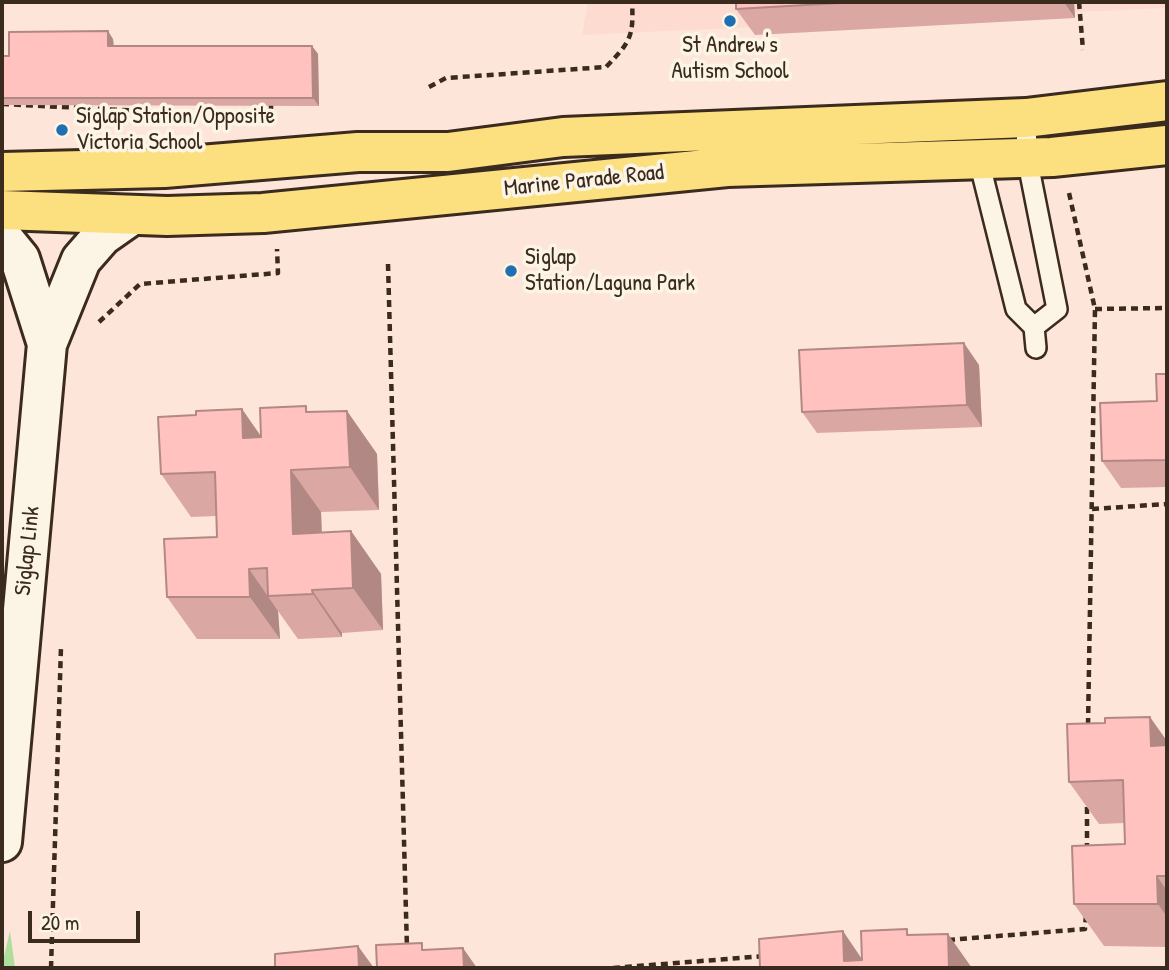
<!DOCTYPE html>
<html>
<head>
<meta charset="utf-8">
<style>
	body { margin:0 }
	#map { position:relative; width:1169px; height:970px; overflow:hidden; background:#fde6d9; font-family:"Patrick Hand",sans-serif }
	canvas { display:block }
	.frame { position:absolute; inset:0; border:4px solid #3b2a1e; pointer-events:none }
	.scale { position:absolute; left:28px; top:911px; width:112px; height:32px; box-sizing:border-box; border:4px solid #3b2a1e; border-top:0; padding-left:9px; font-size:21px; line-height:24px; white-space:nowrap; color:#3b2a1e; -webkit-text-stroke:5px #fcf5e5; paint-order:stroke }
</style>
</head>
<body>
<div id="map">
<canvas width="1169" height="970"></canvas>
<div class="frame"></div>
<div class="scale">20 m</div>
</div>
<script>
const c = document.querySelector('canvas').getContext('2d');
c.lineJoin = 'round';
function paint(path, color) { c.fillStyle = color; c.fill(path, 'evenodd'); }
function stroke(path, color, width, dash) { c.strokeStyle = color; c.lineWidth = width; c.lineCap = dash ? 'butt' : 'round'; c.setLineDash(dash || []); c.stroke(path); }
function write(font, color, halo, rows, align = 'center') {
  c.font = font + ' "Patrick Hand",sans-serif'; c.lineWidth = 7; c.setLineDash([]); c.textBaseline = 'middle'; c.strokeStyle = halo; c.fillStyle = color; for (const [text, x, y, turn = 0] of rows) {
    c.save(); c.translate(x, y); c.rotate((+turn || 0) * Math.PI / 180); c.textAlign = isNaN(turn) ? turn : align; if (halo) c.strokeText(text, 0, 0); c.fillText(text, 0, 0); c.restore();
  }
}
paint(new Path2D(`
	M 588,2 L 1167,2 L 1167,8 L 582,35 Z`), '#fedbd1');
paint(new Path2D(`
	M 10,931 L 15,968 L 2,968 L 2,965 Z`), '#adde9e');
const service = new Path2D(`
	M 1026,118 L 1027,158 L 1057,309 L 1034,327
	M 977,153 L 1016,309 L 1034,327 L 1036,348`);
const minor = new Path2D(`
	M 2,237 L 20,259 L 47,344
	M 2,842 L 47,344 L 81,260 L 102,236 L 132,215`);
const primary = new Path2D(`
	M 2,172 L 164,168 L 358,152 L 448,152 L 563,137 L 1026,118 L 1167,101
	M 2,210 L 167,216 L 263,213 L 727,167 L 1052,157 L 1167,145`);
stroke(service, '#3b2a1e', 24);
stroke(minor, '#3b2a1e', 44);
stroke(primary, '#3b2a1e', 44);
stroke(new Path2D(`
	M 1079,2 L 1083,50
	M 429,87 L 446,78 L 606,67 C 630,42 634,37 632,2
	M 271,102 L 271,121
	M 2,104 L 142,111 L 141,101
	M 1069,193 L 1095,309 L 1088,727
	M 388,264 L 407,949
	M 1095,309 L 1167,308
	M 99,322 L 140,284 L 278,273 L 277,249
	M 1092,509 L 1167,504
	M 1087,850 L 1087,802
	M 948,940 L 1085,929 L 1086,914
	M 51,968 L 61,647
	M 613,968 L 765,956`), '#3b2a1e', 4.5, [7, 5]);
stroke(service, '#fcf5e5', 19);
stroke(minor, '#fcf5e5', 38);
stroke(primary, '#fce080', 38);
paint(new Path2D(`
	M 736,2 L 1074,2 L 1075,18 L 755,35 L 736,9 Z
	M 113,39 L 114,46 L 312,46 L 318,54 L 319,106 L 2,105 L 2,56 L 9,56 Z
	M 979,365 L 982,427 L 817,433 L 802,412 Z
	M 1167,374 L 1167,487 L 1121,488 L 1102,461 L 1157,401 Z
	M 242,409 L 261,437 L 310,412 L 347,411 L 377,454 L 379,510 L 321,512 L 322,533 L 351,531 L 381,574 L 383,630 L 342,633 L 342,637 L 298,639 L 278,611 L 280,639 L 197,639 L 167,597 L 217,537 L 216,516 L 191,517 L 161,474 Z
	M 1167,741 L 1167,947 L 1104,946 L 1074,904 L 1125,844 L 1125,823 L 1099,824 L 1069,782 Z`), '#dba7a3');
paint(new Path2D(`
	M 1064,2 L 1074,2 L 1075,18 Z
	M 108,31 L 113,39 L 114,54 L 108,46 Z
	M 312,46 L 318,54 L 319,106 L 313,98 Z
	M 964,343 L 979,365 L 982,427 L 967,405 Z
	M 242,409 L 272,452 L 243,438 Z
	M 347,411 L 377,454 L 379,510 L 350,467 Z
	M 291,470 L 321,512 L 323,576 L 293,534 Z
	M 351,531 L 381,574 L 383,630 L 353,588 Z
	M 249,569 L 278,611 L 280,639 L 250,597 Z
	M 312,590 L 342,633 L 342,637 L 313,594 Z
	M 1150,717 L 1167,741 L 1167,769 L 1151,746 Z
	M 1157,876 L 1167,891 L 1167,917 L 1158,904 Z
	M 843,931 L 868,968 L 844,961 Z
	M 948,934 L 972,968 L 949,968 Z
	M 358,946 L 374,968 L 359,968 Z
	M 463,948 L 477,968 L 464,968 Z`), '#b28885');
const building = new Path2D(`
	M 736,2 L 858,2 L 736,9 Z
	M 108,31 L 108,46 L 312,46 L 313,98 L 2,98 L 2,56 L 9,56 L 9,32 Z
	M 964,343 L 967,405 L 802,412 L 799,350 Z
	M 1156,374 L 1167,374 L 1167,460 L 1102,461 L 1100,403 L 1157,401 Z
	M 306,406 L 306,412 L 347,411 L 350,467 L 291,470 L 293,534 L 351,531 L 353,588 L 312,590 L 313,594 L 268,596 L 267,568 L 249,569 L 250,597 L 167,597 L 164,539 L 217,537 L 215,472 L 161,474 L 158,417 L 196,415 L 196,411 L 242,409 L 243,438 L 261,437 L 260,408 Z
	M 1150,717 L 1151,746 L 1167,745 L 1167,876 L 1157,876 L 1158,904 L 1074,904 L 1072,846 L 1125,844 L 1123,780 L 1069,782 L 1067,724 L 1105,723 L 1105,718 Z
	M 907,929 L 907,935 L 948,934 L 949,968 L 760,968 L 759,939 L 843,931 L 844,961 L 862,960 L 861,931 Z
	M 422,943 L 422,950 L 463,948 L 464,968 L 377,968 L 376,945 Z
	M 358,946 L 359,968 L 275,968 L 275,954 Z`);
paint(building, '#ffc2be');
stroke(building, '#b28885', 2);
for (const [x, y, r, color] of [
	[730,21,7,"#1f6fb2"],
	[62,130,7,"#1f6fb2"],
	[511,271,7,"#1f6fb2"]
]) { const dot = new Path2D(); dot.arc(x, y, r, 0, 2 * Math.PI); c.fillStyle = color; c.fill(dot); stroke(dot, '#fcf5e5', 2.5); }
write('23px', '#3b2a1e', '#fcf5e5', [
	["St Andrew's",730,46,"center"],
	["Autism School",730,72,"center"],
	["Siglap Station/Opposite",76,117],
	["Victoria School",76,143],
	["Siglap",525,258],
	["Station/Laguna Park",525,284]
], 'left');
write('23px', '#3b2a1e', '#fcf5e5', [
	["Marine Parade Road",584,181,-6],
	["Siglap Link",28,551,-84]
]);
</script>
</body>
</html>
